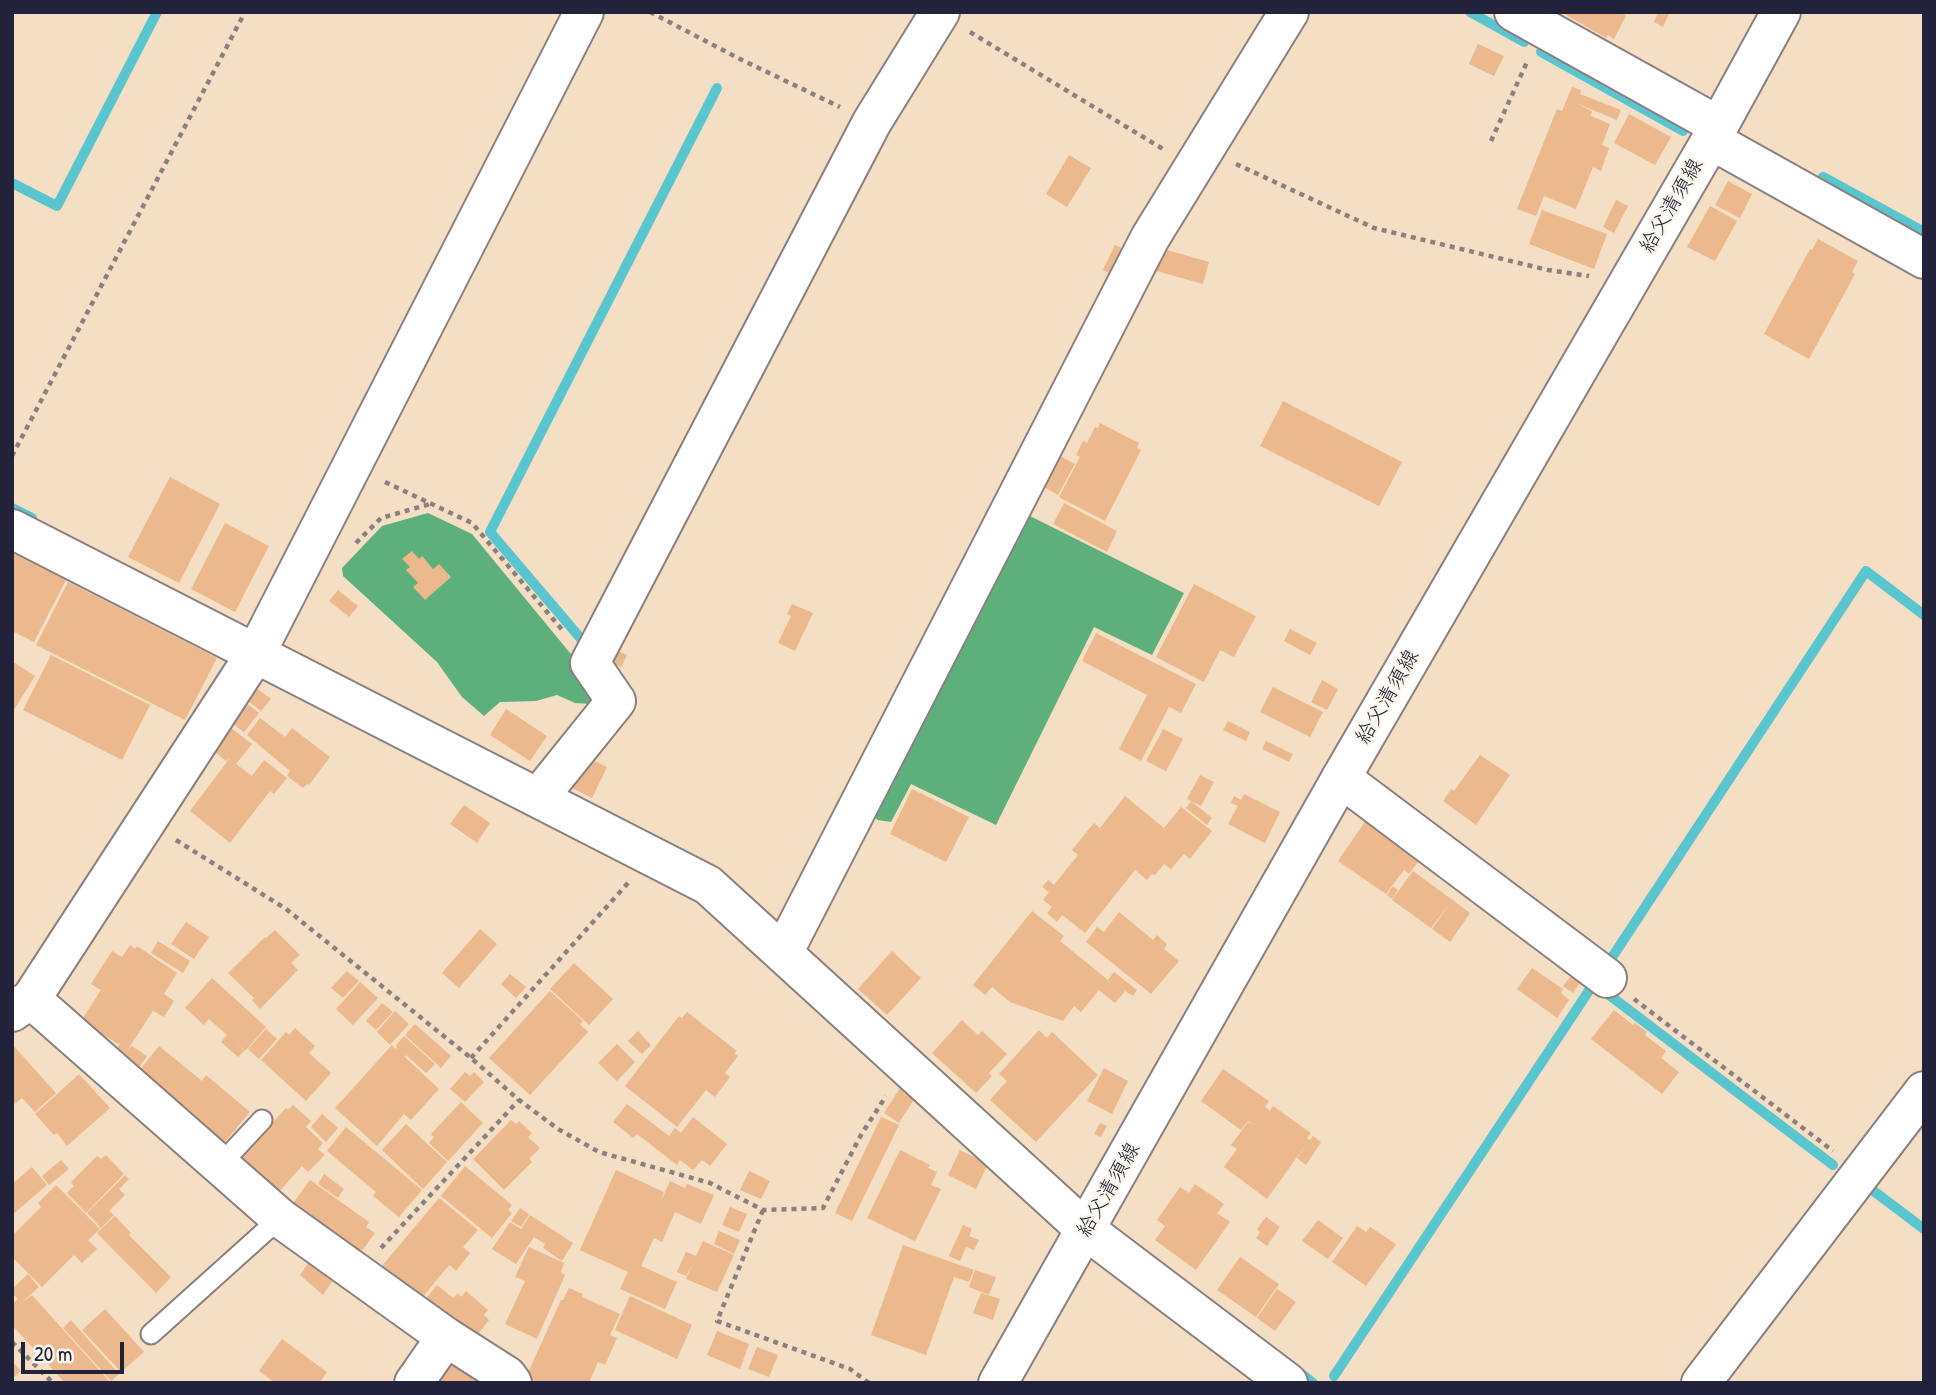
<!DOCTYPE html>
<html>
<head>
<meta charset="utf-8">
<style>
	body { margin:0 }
	#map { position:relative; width:1936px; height:1395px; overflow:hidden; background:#f4dec4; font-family:"Patrick Hand",sans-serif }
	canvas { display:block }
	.frame { position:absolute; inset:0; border:14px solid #22223b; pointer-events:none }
	.scale { position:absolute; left:21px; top:1342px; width:103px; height:32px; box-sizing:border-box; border:4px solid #22223b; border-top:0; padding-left:9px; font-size:21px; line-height:24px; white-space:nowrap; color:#22223b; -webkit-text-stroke:5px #fbf7ec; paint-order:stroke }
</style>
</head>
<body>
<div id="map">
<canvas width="1936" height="1395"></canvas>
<div class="frame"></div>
<div class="scale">20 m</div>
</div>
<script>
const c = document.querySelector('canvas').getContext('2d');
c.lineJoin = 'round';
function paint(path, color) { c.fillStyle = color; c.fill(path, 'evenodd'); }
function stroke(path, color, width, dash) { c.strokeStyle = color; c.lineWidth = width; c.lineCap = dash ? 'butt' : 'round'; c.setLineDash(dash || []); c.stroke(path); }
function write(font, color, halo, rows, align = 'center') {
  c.font = font + ' "Patrick Hand","Klee One",sans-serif'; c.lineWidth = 5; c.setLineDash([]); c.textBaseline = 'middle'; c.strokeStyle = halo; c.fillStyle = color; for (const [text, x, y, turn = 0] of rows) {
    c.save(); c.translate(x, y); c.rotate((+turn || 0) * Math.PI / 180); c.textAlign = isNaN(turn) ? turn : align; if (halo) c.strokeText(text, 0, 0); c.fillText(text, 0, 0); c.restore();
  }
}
paint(new Path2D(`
	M 1020,511 L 1184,593 L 1152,655 L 1094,627 L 996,825 L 911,784 L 891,822 L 878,820 L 868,813 Z
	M 428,513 L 472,534 L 598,687 L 590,704 L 575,703 L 557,695 L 536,701 L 500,702 L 484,716 L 462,697 L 437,662 L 343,576 L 342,568 L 382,526 Z`), '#5daf7c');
stroke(new Path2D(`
	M 1470,12 L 1524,42
	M 1541,52 L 1683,131
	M 1823,177 L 1924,232
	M 12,183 L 57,206 L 157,12
	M 12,508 L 32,518
	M 582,640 L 490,532 L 717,88
	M 1607,965 L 1866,571 L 1924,615
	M 1600,988 L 1833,1165
	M 1871,1189 L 1924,1229
	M 1295,1369 L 1313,1383
	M 1334,1376 L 1594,983`), '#58c5cf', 10);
paint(new Path2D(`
	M 1561,12 L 1621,12 L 1626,16 L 1614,39 L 1608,35 L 1606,38 Z
	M 1658,12 L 1669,14 L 1663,27 L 1654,22 Z
	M 1478,44 L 1504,56 L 1494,76 L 1469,64 Z
	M 1572,87 L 1581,90 L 1580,94 L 1621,110 L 1617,120 L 1576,103 L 1592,111 L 1591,116 L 1610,124 L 1602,145 L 1609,148 L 1601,171 L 1593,167 L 1576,209 L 1544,196 L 1536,216 L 1517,209 L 1557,109 L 1562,111 Z
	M 1629,114 L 1671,137 L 1655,165 L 1614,143 Z
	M 1069,155 L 1091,168 L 1067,207 L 1046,194 Z
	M 1728,181 L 1752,194 L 1740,218 L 1715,205 Z
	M 1616,200 L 1628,206 L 1614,233 L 1603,227 Z
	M 1710,206 L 1737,221 L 1715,261 L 1687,247 Z
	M 1542,210 L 1607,234 L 1594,269 L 1529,244 Z
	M 1818,239 L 1858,261 L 1852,272 L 1855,274 L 1809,359 L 1764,334 L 1810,249 L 1812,250 Z
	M 1115,245 L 1130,252 L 1117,277 L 1103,270 Z
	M 1160,248 L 1209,262 L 1203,284 L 1153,270 Z
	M 1283,401 L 1402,462 L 1379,506 L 1260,446 Z
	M 1100,423 L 1139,443 L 1137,448 L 1141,450 L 1105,521 L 1059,497 L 1080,457 L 1076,455 L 1083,441 L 1087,443 L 1095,427 L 1098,428 Z
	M 1052,452 L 1075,464 L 1058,495 L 1037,483 Z
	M 170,477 L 220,504 L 179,583 L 128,557 Z
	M 1064,503 L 1117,531 L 1107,552 L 1053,524 Z
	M 225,523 L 269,546 L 235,612 L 191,589 Z
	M 412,551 L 419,559 L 422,556 L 433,569 L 439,564 L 451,577 L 425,600 L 413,587 L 418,583 L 406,570 L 410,567 L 402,559 Z
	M 12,553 L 66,580 L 34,642 L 12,631 Z
	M 68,582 L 217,658 L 185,720 L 36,645 Z
	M 1194,584 L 1256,616 L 1234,657 L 1220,650 L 1204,682 L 1156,657 Z
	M 338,590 L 358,606 L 349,617 L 329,601 Z
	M 792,604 L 813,613 L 795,651 L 778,643 L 791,616 L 787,614 Z
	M 1290,629 L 1317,643 L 1310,655 L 1284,641 Z
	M 1096,633 L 1196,684 L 1181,713 L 1169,707 L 1141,761 L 1119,749 L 1147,695 L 1082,661 Z
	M 612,648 L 627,655 L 621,667 L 606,661 Z
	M 51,655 L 150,705 L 122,760 L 23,710 Z
	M 13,662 L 35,676 L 12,713 L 12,664 Z
	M 1322,680 L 1338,689 L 1327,710 L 1311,702 Z
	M 247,681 L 271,699 L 261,711 L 238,693 Z
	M 1273,687 L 1323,712 L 1310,737 L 1260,712 Z
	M 237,696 L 259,713 L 244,732 L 222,715 Z
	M 506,709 L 547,736 L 530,761 L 490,735 Z
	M 260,718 L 285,737 L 292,728 L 330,757 L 309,785 L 307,784 L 303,788 L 287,776 L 290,771 L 247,735 Z
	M 1228,721 L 1250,732 L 1246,741 L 1223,730 Z
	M 227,725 L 252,744 L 236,764 L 252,776 L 264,760 L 287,778 L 274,794 L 270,791 L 230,843 L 190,811 L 230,758 L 226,761 L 209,747 Z
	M 1163,729 L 1183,739 L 1166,771 L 1146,761 Z
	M 1266,741 L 1293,754 L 1289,762 L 1262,749 Z
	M 1480,755 L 1510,775 L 1476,825 L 1443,801 L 1451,789 L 1454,791 Z
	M 586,757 L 607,767 L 592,798 L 566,785 Z
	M 1200,775 L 1214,782 L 1201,806 L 1187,799 Z
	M 912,789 L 969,817 L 946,862 L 890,834 Z
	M 1244,794 L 1280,812 L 1265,843 L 1228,824 L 1238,806 L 1231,803 L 1234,796 L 1241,800 Z
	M 1125,796 L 1164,828 L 1181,807 L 1212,831 L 1190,859 L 1184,854 L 1171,869 L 1164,864 L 1155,875 L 1152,874 L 1147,880 L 1135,870 L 1085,933 L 1062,915 L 1057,922 L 1047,913 L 1052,907 L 1043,900 L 1049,892 L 1042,887 L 1048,880 L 1054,885 L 1078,855 L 1072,850 L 1094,823 L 1100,828 Z
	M 1191,801 L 1212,818 L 1207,825 L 1186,808 Z
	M 464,805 L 490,823 L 477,843 L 450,824 Z
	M 1366,820 L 1421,858 L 1409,874 L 1404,870 L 1386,894 L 1338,861 Z
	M 1413,871 L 1470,913 L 1450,942 L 1432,929 L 1450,903 L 1431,928 L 1392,900 Z
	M 1393,886 L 1398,890 L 1392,899 L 1387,895 Z
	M 1032,911 L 1064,936 L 1060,941 L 1108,980 L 1114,972 L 1137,990 L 1133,996 L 1125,991 L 1115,1003 L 1099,990 L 1081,1012 L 1074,1006 L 1063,1021 L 1010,1002 L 992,987 L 985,995 L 973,985 Z
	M 1119,912 L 1153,940 L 1157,935 L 1167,944 L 1164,949 L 1179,961 L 1151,994 L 1086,942 L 1097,927 L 1104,932 Z
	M 186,922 L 209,937 L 194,959 L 171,944 Z
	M 480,929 L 497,944 L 459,988 L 442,973 Z
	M 275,930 L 300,955 L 291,963 L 298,970 L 260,1009 L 252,1000 L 254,998 L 228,973 L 265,937 L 266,938 Z
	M 158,941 L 190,961 L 183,973 L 151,953 Z
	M 130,945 L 135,949 L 137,946 L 177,973 L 164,994 L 174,1001 L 164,1017 L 153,1011 L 128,1049 L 132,1046 L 147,1056 L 138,1069 L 115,1050 L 121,1043 L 118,1044 L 81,1021 L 101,990 L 91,984 L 112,951 L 122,957 Z
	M 892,951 L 921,978 L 887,1015 L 858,989 Z
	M 574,963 L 613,999 L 589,1025 L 550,989 Z
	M 1532,968 L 1563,989 L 1561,993 L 1569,1000 L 1557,1018 L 1517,989 Z
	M 347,971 L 359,981 L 343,998 L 331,988 Z
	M 510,974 L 526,987 L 516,998 L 501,984 Z
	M 1572,975 L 1581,981 L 1573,993 L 1563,986 Z
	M 212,978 L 266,1027 L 245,1051 L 237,1044 L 244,1051 L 238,1057 L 221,1042 L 227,1035 L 209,1019 L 204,1025 L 185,1008 Z
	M 360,982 L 378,998 L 353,1025 L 336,1009 Z
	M 550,991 L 583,1021 L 580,1024 L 588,1032 L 530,1095 L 489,1058 Z
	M 382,1003 L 393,1012 L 376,1030 L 366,1021 Z
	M 1614,1010 L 1633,1025 L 1635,1023 L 1647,1032 L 1645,1035 L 1666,1051 L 1661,1058 L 1679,1072 L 1662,1094 L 1591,1039 Z
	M 395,1011 L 409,1024 L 390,1045 L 377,1032 Z
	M 687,1012 L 737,1051 L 734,1053 L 738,1056 L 725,1073 L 730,1077 L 715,1097 L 706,1090 L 677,1127 L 625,1086 L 679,1016 L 682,1018 Z
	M 962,1020 L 978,1035 L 982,1031 L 1007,1054 L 989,1073 L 992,1076 L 976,1093 L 932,1053 Z
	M 415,1024 L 451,1056 L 441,1068 L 405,1035 Z
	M 295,1028 L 315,1046 L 309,1053 L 331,1073 L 306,1101 L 261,1060 L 286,1032 L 289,1035 Z
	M 266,1029 L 277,1039 L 259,1059 L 248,1049 Z
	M 1039,1030 L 1047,1038 L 1052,1032 L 1098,1075 L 1036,1142 L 990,1100 L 1007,1081 L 999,1074 Z
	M 638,1031 L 651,1045 L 642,1054 L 628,1041 Z
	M 404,1036 L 435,1064 L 426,1073 L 406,1055 L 405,1057 L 439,1089 L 411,1120 L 404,1114 L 377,1146 L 335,1108 L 392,1045 L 395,1049 L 397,1047 L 396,1045 Z
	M 12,1044 L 56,1093 L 35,1112 L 22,1098 L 12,1106 Z
	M 617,1044 L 635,1062 L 617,1081 L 598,1063 Z
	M 159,1046 L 202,1081 L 206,1075 L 250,1112 L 224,1143 L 139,1071 Z
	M 1104,1068 L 1128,1081 L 1112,1114 L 1087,1101 Z
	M 1223,1069 L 1269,1101 L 1265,1107 L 1270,1111 L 1273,1106 L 1311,1133 L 1307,1138 L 1310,1140 L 1313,1136 L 1321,1142 L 1306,1165 L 1297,1158 L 1307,1143 L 1267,1199 L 1224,1167 L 1237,1149 L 1231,1145 L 1248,1122 L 1253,1125 L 1248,1121 L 1241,1130 L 1201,1101 Z
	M 465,1072 L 470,1076 L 474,1072 L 484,1082 L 465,1102 L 450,1089 Z
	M 79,1074 L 110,1108 L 67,1146 L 57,1133 L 54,1135 L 35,1114 Z
	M 900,1088 L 915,1098 L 899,1123 L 884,1113 Z
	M 461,1102 L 483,1123 L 448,1161 L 429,1143 L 434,1137 L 431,1134 Z
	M 627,1104 L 669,1136 L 675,1128 L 681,1133 L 693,1117 L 727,1144 L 710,1166 L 702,1160 L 693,1170 L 680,1160 L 677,1165 L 637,1134 L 633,1138 L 613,1122 Z
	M 293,1105 L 311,1121 L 306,1127 L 323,1143 L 318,1149 L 325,1155 L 308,1172 L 302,1166 L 277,1194 L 239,1159 L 286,1108 L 288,1110 Z
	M 322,1114 L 338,1128 L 326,1142 L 311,1127 Z
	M 881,1117 L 899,1125 L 852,1221 L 835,1213 Z
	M 511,1120 L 516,1124 L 519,1121 L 532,1133 L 528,1137 L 540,1148 L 529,1159 L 532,1162 L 504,1190 L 473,1159 Z
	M 1100,1123 L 1107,1126 L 1101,1137 L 1094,1134 Z
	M 406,1124 L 447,1162 L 423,1189 L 382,1150 Z
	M 346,1127 L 422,1190 L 399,1217 L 373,1196 L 376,1192 L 327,1151 Z
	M 900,1150 L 930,1165 L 928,1168 L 937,1172 L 931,1185 L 941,1189 L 915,1241 L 867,1218 Z
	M 960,1150 L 988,1164 L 976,1189 L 948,1175 Z
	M 106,1155 L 124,1174 L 86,1213 L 67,1193 L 74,1186 L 71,1182 L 97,1156 L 101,1159 Z
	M 61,1160 L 69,1169 L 49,1185 L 42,1176 Z
	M 465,1166 L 512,1205 L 508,1210 L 512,1213 L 492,1238 L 441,1196 Z
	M 32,1167 L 47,1185 L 12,1215 L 12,1184 Z
	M 616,1170 L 664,1192 L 661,1201 L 670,1181 L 685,1188 L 687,1184 L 714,1195 L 701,1224 L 675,1212 L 662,1242 L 654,1238 L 641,1266 L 677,1282 L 665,1309 L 620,1289 L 628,1272 L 580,1250 Z
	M 749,1171 L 770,1181 L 761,1199 L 740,1190 Z
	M 324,1174 L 344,1189 L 338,1198 L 318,1184 Z
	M 125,1175 L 129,1179 L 119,1189 L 125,1195 L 109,1211 L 114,1215 L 101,1228 L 87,1213 Z
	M 310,1180 L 369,1222 L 366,1227 L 375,1233 L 361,1252 L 353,1246 L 352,1249 L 291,1206 Z
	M 1195,1184 L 1224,1204 L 1217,1213 L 1230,1222 L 1196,1270 L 1155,1240 L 1165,1226 L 1157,1220 L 1180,1187 L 1189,1193 Z
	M 56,1185 L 100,1229 L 88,1240 L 97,1249 L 82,1263 L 74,1255 L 42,1287 L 12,1257 L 12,1236 L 41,1207 L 38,1203 Z
	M 439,1198 L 478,1230 L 463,1247 L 470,1253 L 456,1271 L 449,1265 L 421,1299 L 390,1276 L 391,1274 L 382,1266 Z
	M 730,1207 L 747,1214 L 739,1232 L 722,1225 Z
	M 520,1208 L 529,1214 L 521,1227 L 511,1221 Z
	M 530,1215 L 573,1243 L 562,1261 L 543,1248 L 545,1244 L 534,1237 L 516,1264 L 492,1249 L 510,1222 L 521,1229 Z
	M 115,1216 L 131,1233 L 129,1235 L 171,1277 L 156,1293 L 97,1233 Z
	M 1266,1217 L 1280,1227 L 1267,1246 L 1256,1238 L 1260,1232 L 1257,1229 Z
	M 1318,1220 L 1343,1238 L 1328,1259 L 1302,1241 Z
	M 963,1225 L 972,1229 L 969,1236 L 979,1240 L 974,1250 L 966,1247 L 960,1261 L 949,1256 Z
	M 1357,1226 L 1366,1232 L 1370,1227 L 1396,1244 L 1366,1286 L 1332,1262 Z
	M 719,1231 L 740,1240 L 734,1254 L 714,1244 Z
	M 703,1241 L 734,1255 L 717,1292 L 686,1279 L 692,1265 L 686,1276 L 677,1272 L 686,1252 L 696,1256 Z
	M 903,1245 L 974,1270 L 969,1282 L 954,1277 L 926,1355 L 871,1335 Z
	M 529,1247 L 564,1263 L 561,1272 L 565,1275 L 537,1339 L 505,1324 L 525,1281 L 515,1277 Z
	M 314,1255 L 338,1273 L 323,1295 L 300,1275 Z
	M 1240,1257 L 1279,1284 L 1256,1317 L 1217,1290 Z
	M 975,1270 L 996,1277 L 989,1295 L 969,1287 Z
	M 28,1274 L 39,1287 L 19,1305 L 32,1295 L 111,1383 L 65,1383 L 12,1325 L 12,1304 L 18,1299 L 12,1293 L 12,1289 Z
	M 437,1285 L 453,1298 L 458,1293 L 461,1297 L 466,1291 L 488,1310 L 484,1315 L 489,1320 L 473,1341 L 424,1301 Z
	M 569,1288 L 583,1294 L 582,1297 L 620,1314 L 610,1335 L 617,1338 L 605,1365 L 598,1362 L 589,1383 L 539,1383 L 526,1377 L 561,1300 L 563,1300 Z
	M 1277,1289 L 1296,1302 L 1275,1331 L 1257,1318 Z
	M 981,1293 L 1000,1299 L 993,1320 L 973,1313 Z
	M 630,1296 L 692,1325 L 677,1359 L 615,1330 Z
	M 105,1309 L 144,1352 L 121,1372 L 82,1330 Z
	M 71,1320 L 119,1374 L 111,1381 L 63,1328 Z
	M 717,1331 L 749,1344 L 740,1369 L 707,1355 Z
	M 282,1339 L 327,1372 L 319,1383 L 275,1383 L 259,1371 Z
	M 757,1347 L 778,1355 L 769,1377 L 748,1369 Z
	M 451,1356 L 496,1383 L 436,1383 Z
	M 12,1361 L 21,1371 L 12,1379 Z`), '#ebb98d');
const lane = new Path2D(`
	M 220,1165 L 262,1120
	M 151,1334 L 280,1218`);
const street = new Path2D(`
	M 1514,12 L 1719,126
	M 1711,140 L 1924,259
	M 12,529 L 708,885 L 1086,1230 L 1288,1383
	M 1341,778 L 1607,978
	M 538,798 L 616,701 L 590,663 L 872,122 L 940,12
	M 783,953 L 1150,238 L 1289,12
	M 31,999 L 280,1218 L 446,1337 L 507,1376 L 512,1383
	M 12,1012 L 31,999 L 256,653 L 584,12
	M 414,1383 L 446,1337
	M 1701,1383 L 1924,1091`);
const secondary = new Path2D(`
	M 998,1383 L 1341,778 L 1711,140 L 1781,12`);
stroke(lane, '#8b8080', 23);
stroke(street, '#8b8080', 42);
stroke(secondary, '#8b8080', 42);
stroke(new Path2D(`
	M 650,12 L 742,60 L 840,107
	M 970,32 L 1163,149
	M 1491,141 L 1527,62
	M 1236,164 L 1374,228 L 1548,270 L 1589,276
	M 12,456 L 245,12
	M 385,482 L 472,523 L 564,632
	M 356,543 L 381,518 L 430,504
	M 176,840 L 286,909 L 471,1058 L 519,1100 L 558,1129 L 599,1152 L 710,1183 L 763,1210 L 823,1208 L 861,1135 L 886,1096
	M 1634,999 L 1833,1151
	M 471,1058 L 628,883
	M 763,1210 L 717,1321 L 850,1369 L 869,1383
	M 381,1248 L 519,1100
	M 12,1342 L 53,1383`), '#8b8080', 4.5, [5, 5]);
stroke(lane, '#fff', 19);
stroke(street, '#fff', 38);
stroke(secondary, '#fff', 38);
write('21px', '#22223b', '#fbf7ec', [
	["給父清須線",1672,206,-60],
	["給父清須線",1388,697,-60],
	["給父清須線",1109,1190,-60]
]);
</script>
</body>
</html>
